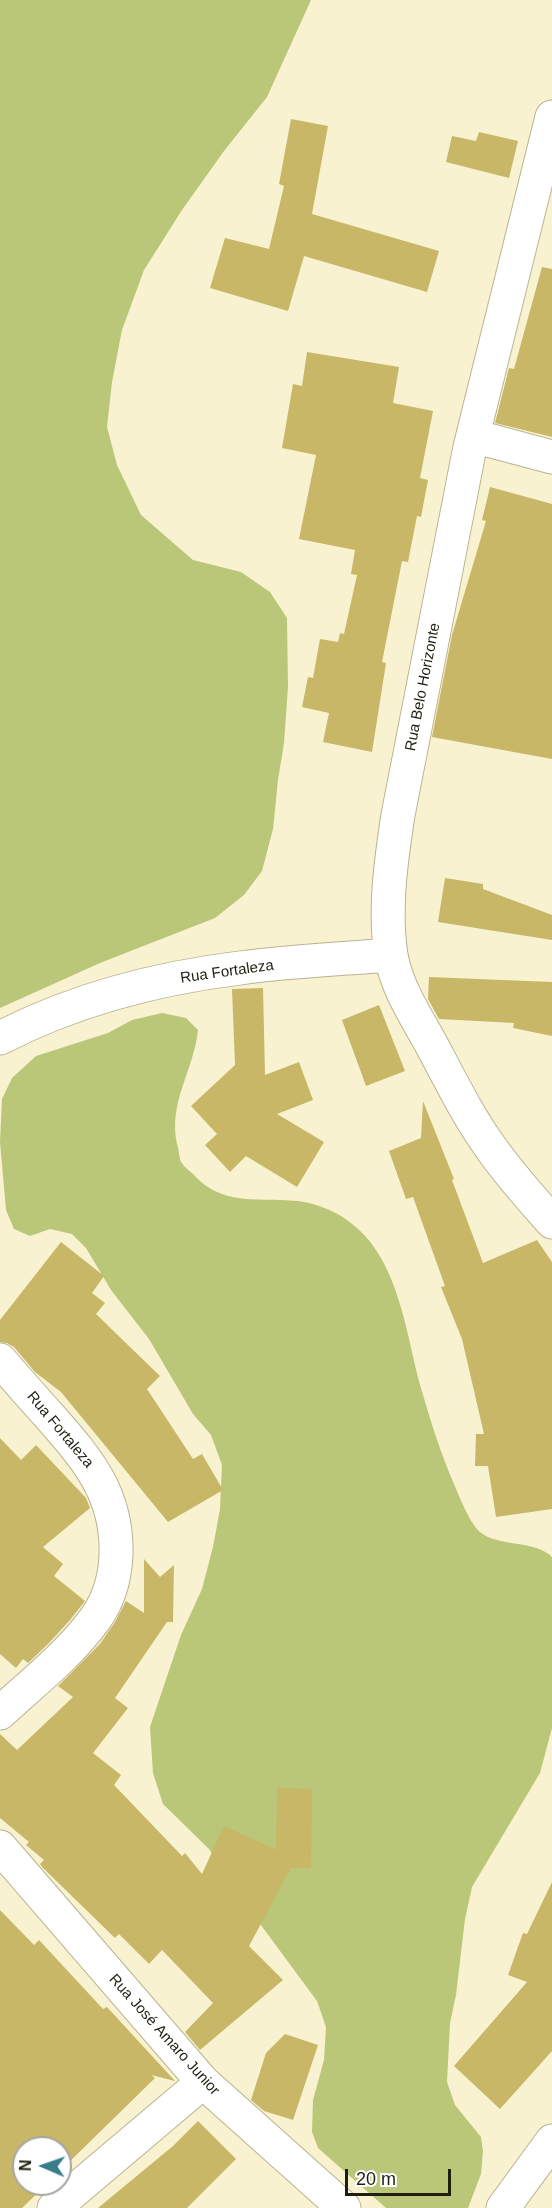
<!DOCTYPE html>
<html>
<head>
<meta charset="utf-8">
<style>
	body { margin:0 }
	#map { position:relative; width:552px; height:2208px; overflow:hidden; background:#f9f2d0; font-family:Arial,sans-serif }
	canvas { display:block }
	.north { position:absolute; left:12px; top:2136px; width:60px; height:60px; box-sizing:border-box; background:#fff; border:2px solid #a6a5a0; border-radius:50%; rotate:272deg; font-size:16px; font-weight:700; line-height:24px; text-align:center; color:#201e11 }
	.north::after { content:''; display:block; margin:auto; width:21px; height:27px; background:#377e89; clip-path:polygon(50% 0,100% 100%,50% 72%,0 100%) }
	.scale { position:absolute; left:345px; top:2169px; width:106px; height:27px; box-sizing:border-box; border:3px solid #201e11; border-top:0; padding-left:8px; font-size:18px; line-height:21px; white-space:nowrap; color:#201e11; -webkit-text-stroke:4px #fff; paint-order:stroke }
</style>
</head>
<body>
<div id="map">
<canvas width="552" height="2208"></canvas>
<div class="north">N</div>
<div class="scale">20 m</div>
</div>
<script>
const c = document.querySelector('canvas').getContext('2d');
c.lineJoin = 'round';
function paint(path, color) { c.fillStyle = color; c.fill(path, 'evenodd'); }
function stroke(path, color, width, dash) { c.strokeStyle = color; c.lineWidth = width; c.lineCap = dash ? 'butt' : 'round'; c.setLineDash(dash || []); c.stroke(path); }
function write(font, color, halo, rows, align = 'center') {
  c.font = font + ' Arial,sans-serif'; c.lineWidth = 6; c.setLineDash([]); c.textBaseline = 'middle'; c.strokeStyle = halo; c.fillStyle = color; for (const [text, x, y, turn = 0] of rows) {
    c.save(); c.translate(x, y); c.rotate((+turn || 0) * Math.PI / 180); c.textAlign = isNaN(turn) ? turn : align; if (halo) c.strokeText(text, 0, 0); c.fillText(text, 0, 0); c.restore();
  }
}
paint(new Path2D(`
	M 0,0 L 311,0 L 267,97 L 224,151 L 182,210 L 144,270 L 122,330 L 112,382 L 107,427 L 117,465 L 141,515 L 193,560 L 241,572 L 270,592 L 287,618 L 288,687 L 284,743 L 278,780 L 273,829 L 262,871 L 244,895 L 215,918 L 100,963 L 0,1008 Z
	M 162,1013 L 186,1018 L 198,1030 C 194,1070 168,1102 177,1144 C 179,1149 179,1157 181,1162 C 184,1167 190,1171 194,1175 C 227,1211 268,1194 309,1203 C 326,1207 344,1216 357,1228 C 398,1264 406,1331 419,1381 C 429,1416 440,1452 454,1484 C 460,1498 469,1522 480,1532 C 497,1547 536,1540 552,1557 L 552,1728 L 540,1773 L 472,1887 L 465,1919 L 456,1995 L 450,2023 L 447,2082 L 455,2105 L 481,2137 L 483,2151 L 481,2174 L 468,2208 L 386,2208 L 318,2148 L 312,2132 L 313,2100 L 324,2060 L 326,2027 L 317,2001 L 235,1890 L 209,1849 L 163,1804 L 153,1773 L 150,1727 L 181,1635 L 202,1589 L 213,1547 L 220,1509 L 222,1465 L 211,1435 L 193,1414 L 149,1339 L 111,1290 L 86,1248 L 72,1234 L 50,1229 L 30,1236 L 14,1229 L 6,1210 L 0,1142 L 2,1099 L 12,1078 L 36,1056 L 108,1033 L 132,1020 Z`), '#bac678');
paint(new Path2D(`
	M 291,119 L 328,126 L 312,214 L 439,251 L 427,292 L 304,256 L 288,311 L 210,288 L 225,238 L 269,249 L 284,186 L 279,184 Z
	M 479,132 L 518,141 L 509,178 L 446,162 L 452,136 L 476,141 Z
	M 542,267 L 552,269 L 552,437 L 495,423 L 509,368 L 514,369 Z
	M 307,352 L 399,367 L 393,403 L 433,411 L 420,478 L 428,480 L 421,517 L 417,516 L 408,562 L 402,561 L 382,662 L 386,663 L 372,752 L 323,742 L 329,713 L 302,707 L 308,677 L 313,678 L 320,639 L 338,642 L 340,633 L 344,634 L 357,575 L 351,574 L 355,550 L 299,539 L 316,455 L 282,448 L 293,384 L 302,386 Z
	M 490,487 L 552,504 L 552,759 L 432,737 L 452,635 L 486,521 L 482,520 Z
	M 445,878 L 483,884 L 483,889 L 552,915 L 552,940 L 438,922 Z
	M 429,977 L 552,982 L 552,1036 L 513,1028 L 514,1023 L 439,1019 L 428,999 Z
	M 263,988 L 265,1075 L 299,1062 L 313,1100 L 277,1114 L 324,1142 L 297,1187 L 246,1156 L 230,1172 L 205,1145 L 217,1134 L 191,1106 L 235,1065 L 232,989 Z
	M 379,1005 L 405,1071 L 366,1086 L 342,1020 Z
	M 423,1101 L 454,1179 L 452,1180 L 483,1263 L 537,1240 L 552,1262 L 552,1509 L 496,1517 L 488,1466 L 475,1466 L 476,1434 L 484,1434 L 462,1339 L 441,1287 L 445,1286 L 413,1197 L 406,1199 L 389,1151 L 421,1138 Z
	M 61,1242 L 104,1276 L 92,1293 L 105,1303 L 96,1314 L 160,1376 L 147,1389 L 193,1459 L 202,1454 L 223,1490 L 168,1522 L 61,1392 L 35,1372 L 14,1347 L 7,1343 L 0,1342 L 0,1320 Z
	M 0,1438 L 21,1460 L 36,1445 L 86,1498 L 90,1508 L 43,1547 L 63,1564 L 54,1576 L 85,1601 L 70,1620 L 49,1643 L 28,1663 L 23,1659 L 16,1668 L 0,1654 Z
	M 144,1559 L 160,1577 L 174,1565 L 173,1622 L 167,1622 L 115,1698 L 128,1708 L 93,1753 L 121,1775 L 114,1785 L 182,1856 L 185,1853 L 202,1874 L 224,1826 L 276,1850 L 277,1788 L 312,1789 L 311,1868 L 291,1868 L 249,1946 L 283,1980 L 200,2050 L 185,2032 L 213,2003 L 162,1950 L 149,1964 L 119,1934 L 115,1938 L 43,1868 L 40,1864 L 44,1860 L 26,1845 L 29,1842 L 0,1818 L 0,1734 L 17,1750 L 73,1697 L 58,1686 L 100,1644 L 115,1622 L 126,1601 L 144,1613 Z
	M 552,1882 L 552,2051 L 500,2109 L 454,2066 L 527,1982 L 508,1975 L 523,1933 L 527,1934 Z
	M 0,1910 L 34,1945 L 39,1940 L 103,2009 L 107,2007 L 175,2081 L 151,2075 L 155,2078 L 60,2171 L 60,2148 L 24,2148 L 24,2184 L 47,2184 L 22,2208 L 0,2208 Z
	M 285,2034 L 318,2045 L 293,2120 L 264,2111 L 251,2100 L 266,2053 Z
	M 198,2121 L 236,2159 L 187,2208 L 98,2208 L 173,2146 Z`), '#c7b767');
const minor = new Path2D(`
	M 552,117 L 470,447 L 398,815 C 391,861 384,909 391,955 C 396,986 415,1015 430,1042 C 449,1077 467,1115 491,1148 C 509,1174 531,1198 552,1222
	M 473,436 L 552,457
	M 0,1038 C 74,1000 158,978 240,968 C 290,961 341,959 391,955
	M 0,1360 C 17,1380 34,1399 52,1419 C 89,1461 118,1496 116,1555 C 115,1579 109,1600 95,1619 C 69,1655 32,1683 0,1713
	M 0,1847 L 203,2082 L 344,2208
	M 54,2208 L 203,2082
	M 503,2208 L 552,2141`);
stroke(minor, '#b9b393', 35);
stroke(minor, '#fff', 33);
write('15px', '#201e11', '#fff', [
	["Rua Belo Horizonte",423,687,-79],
	["Rua Fortaleza",227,972,-8],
	["Rua Fortaleza",60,1430,50],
	["Rua José Amaro Junior",164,2035,48]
]);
</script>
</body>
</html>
